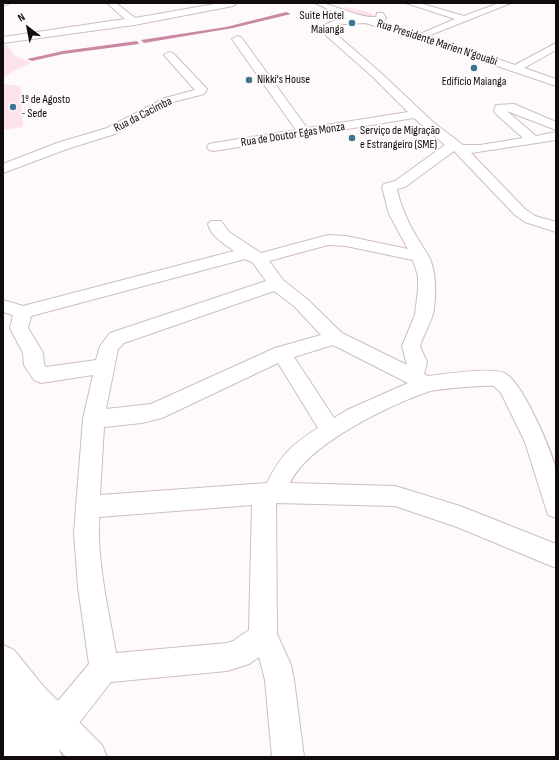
<!DOCTYPE html>
<html>
<head>
<meta charset="utf-8">
<style>
	body { margin:0 }
	#map { position:relative; width:559px; height:760px; overflow:hidden; background:#fefafb; font-family:"Sofia Sans Condensed",sans-serif }
	canvas { display:block }
	.frame { position:absolute; inset:0; border:4px solid #110b0e; pointer-events:none }
	.north { position:absolute; left:8px; top:8px; width:40px; height:40px; -webkit-text-stroke:3px #fefafb; paint-order:stroke; rotate:328deg; font-size:11px; font-weight:700; line-height:16px; text-align:center; color:#110b0e }
	.north::after { content:''; display:block; margin:auto; width:14px; height:18px; background:#110b0e; clip-path:polygon(50% 0,100% 100%,50% 72%,0 100%) }
</style>
</head>
<body>
<div id="map">
<canvas width="559" height="760"></canvas>
<div class="frame"></div>
<div class="north">N</div>
</div>
<script>
const c = document.querySelector('canvas').getContext('2d');
c.lineJoin = 'round';
function paint(path, color) { c.fillStyle = color; c.fill(path, 'evenodd'); }
function stroke(path, color, width, dash) { c.strokeStyle = color; c.lineWidth = width; c.lineCap = dash ? 'butt' : 'round'; c.setLineDash(dash || []); c.stroke(path); }
function write(font, color, halo, rows, align = 'center') {
  c.font = font + ' "Sofia Sans Condensed",sans-serif'; c.lineWidth = 4; c.setLineDash([]); c.textBaseline = 'middle'; c.strokeStyle = halo; c.fillStyle = color; for (const [text, x, y, turn = 0] of rows) {
    c.save(); c.translate(x, y); c.rotate((+turn || 0) * Math.PI / 180); c.textAlign = isNaN(turn) ? turn : align; if (halo) c.strokeText(text, 0, 0); c.fillText(text, 0, 0); c.restore();
  }
}
paint(new Path2D(`
	M 346,7 L 369,12 L 377,17 L 370,19 L 339,9 Z
	M 6,44 L 14,55 L 31,63 L 10,73 L 3,79 L 3,45 Z
	M 3,84 L 21,86 L 23,127 L 3,130 Z`), '#fde1ec');
paint(new Path2D(`
	M 286,12 L 291,14 L 233,28 L 144,43 L 141,40 L 226,27 Z
	M 137,41 L 139,44 L 63,54 L 32,61 L 27,59 L 63,51 Z`), '#ca88a5');
const minor = new Path2D(`
	M 3,3 L 10,3 L 3,6 Z
	M 107,3 L 116,3 L 135,18 L 220,3 L 237,3 L 233,6 L 134,25 L 3,43 L 3,37 L 125,19 Z
	M 315,3 C 336,3 354,18 376,17 L 377,13 L 383,13 L 386,18 L 383,22 L 420,34 L 455,19 L 406,3 L 419,3 L 464,16 L 499,3 L 511,3 L 428,36 L 515,65 L 556,43 L 556,50 L 524,68 L 556,79 L 556,86 L 397,32 L 365,23 L 343,24 L 330,29 L 381,73 L 433,122 L 463,145 L 480,145 L 523,138 L 496,114 L 494,111 L 496,105 L 514,104 L 556,122 L 556,130 L 507,111 L 536,136 L 556,132 L 556,140 L 471,153 L 525,209 L 535,216 L 556,222 L 556,232 L 525,222 L 515,215 L 454,151 L 405,187 L 397,189 C 402,214 415,235 428,255 C 436,269 436,292 434,309 C 432,322 424,333 420,346 L 427,362 L 424,374 L 428,376 C 447,374 489,367 504,373 C 522,380 551,450 556,469 C 559,484 556,503 556,518 L 548,515 L 525,442 L 501,393 L 494,386 C 484,385 436,389 427,392 C 388,406 308,444 290,483 L 395,486 L 460,506 L 556,544 L 556,568 L 457,527 L 395,506 L 276,503 L 277,634 L 291,665 L 294,680 L 304,757 L 272,757 L 265,680 L 259,657 L 249,664 L 227,671 L 111,682 L 69,736 L 58,740 L 47,736 L 43,725 L 47,714 L 89,664 L 78,587 L 74,533 L 83,419 L 93,375 L 41,383 L 34,380 L 24,365 L 23,353 L 10,328 L 13,315 L 3,312 L 3,300 L 23,306 L 234,251 C 225,244 211,237 208,224 L 211,221 L 221,221 L 229,232 L 261,253 L 328,235 L 346,236 L 408,249 L 389,214 L 382,187 L 384,184 L 395,181 L 445,145 L 414,118 L 214,151 L 209,150 L 207,147 L 209,144 L 214,143 L 296,130 L 232,39 L 237,36 L 241,37 L 307,128 L 408,112 L 373,77 L 321,31 L 322,26 L 338,19 L 347,18 ZM 328,245 L 346,246 L 413,260 L 418,276 L 418,290 L 415,315 L 402,346 L 407,365 L 342,333 L 307,299 L 283,280 L 269,261 ZM 245,259 L 253,263 L 266,281 L 110,333 L 100,346 L 96,360 L 46,367 L 44,364 L 43,353 L 28,328 L 31,316 ZM 274,291 L 295,307 L 321,335 L 275,348 L 151,404 L 106,409 L 118,349 L 124,343 ZM 333,345 L 408,383 L 347,410 L 334,418 L 294,357 ZM 278,363 L 318,428 C 291,445 281,455 267,483 L 100,495 L 104,427 L 142,423 L 162,418 ZM 252,505 L 249,630 L 233,641 L 227,643 L 116,653 C 108,608 97,562 99,517 Z
	M 169,52 L 173,53 L 207,89 L 204,94 L 173,102 L 115,134 L 67,149 L 3,173 L 3,164 L 57,143 L 107,128 L 165,98 L 195,90 L 164,55 Z`);
const major = new Path2D(`
	M 3,645 L 14,650 L 44,687 L 102,745 L 107,757 L 66,757 L 59,749 L 62,757 L 3,757 Z`);
stroke(minor, '#cebdc4', 2);
stroke(major, '#cebdc4', 2);
paint(minor, '#fff');
paint(major, '#fff');
for (const [x, y, r, color] of [
	[352,23,4,"#3c758f"],
	[474,68,4,"#3c758f"],
	[249,80,4,"#3c758f"],
	[13,107,4,"#3c758f"],
	[352,138,4,"#3c758f"]
]) { const dot = new Path2D(); dot.arc(x, y, r, 0, 2 * Math.PI); c.fillStyle = color; c.fill(dot); stroke(dot, '#fefafb', 1.5); }
write('12px', '#110b0e', '#fefafb', [
	["Suite Hotel",344,16,"right"],
	["Maianga",344,30,"right"],
	["Nikki's House",257,80],
	["Edifício Maianga",474,82,"center"],
	["1º de Agosto",21,100],
	["- Sede",21,114],
	["Serviço de Migração",360,131],
	["e Estrangeiro (SME)",360,145]
], 'left');
write('12px', '#110b0e', '#fefafb', [
	["Rua Presidente Marien N'gouabi",437,43,18],
	["Rua da Cacimba",143,115,-27],
	["Rua de Doutor Egas Monza",293,135,-9]
]);
</script>
</body>
</html>
